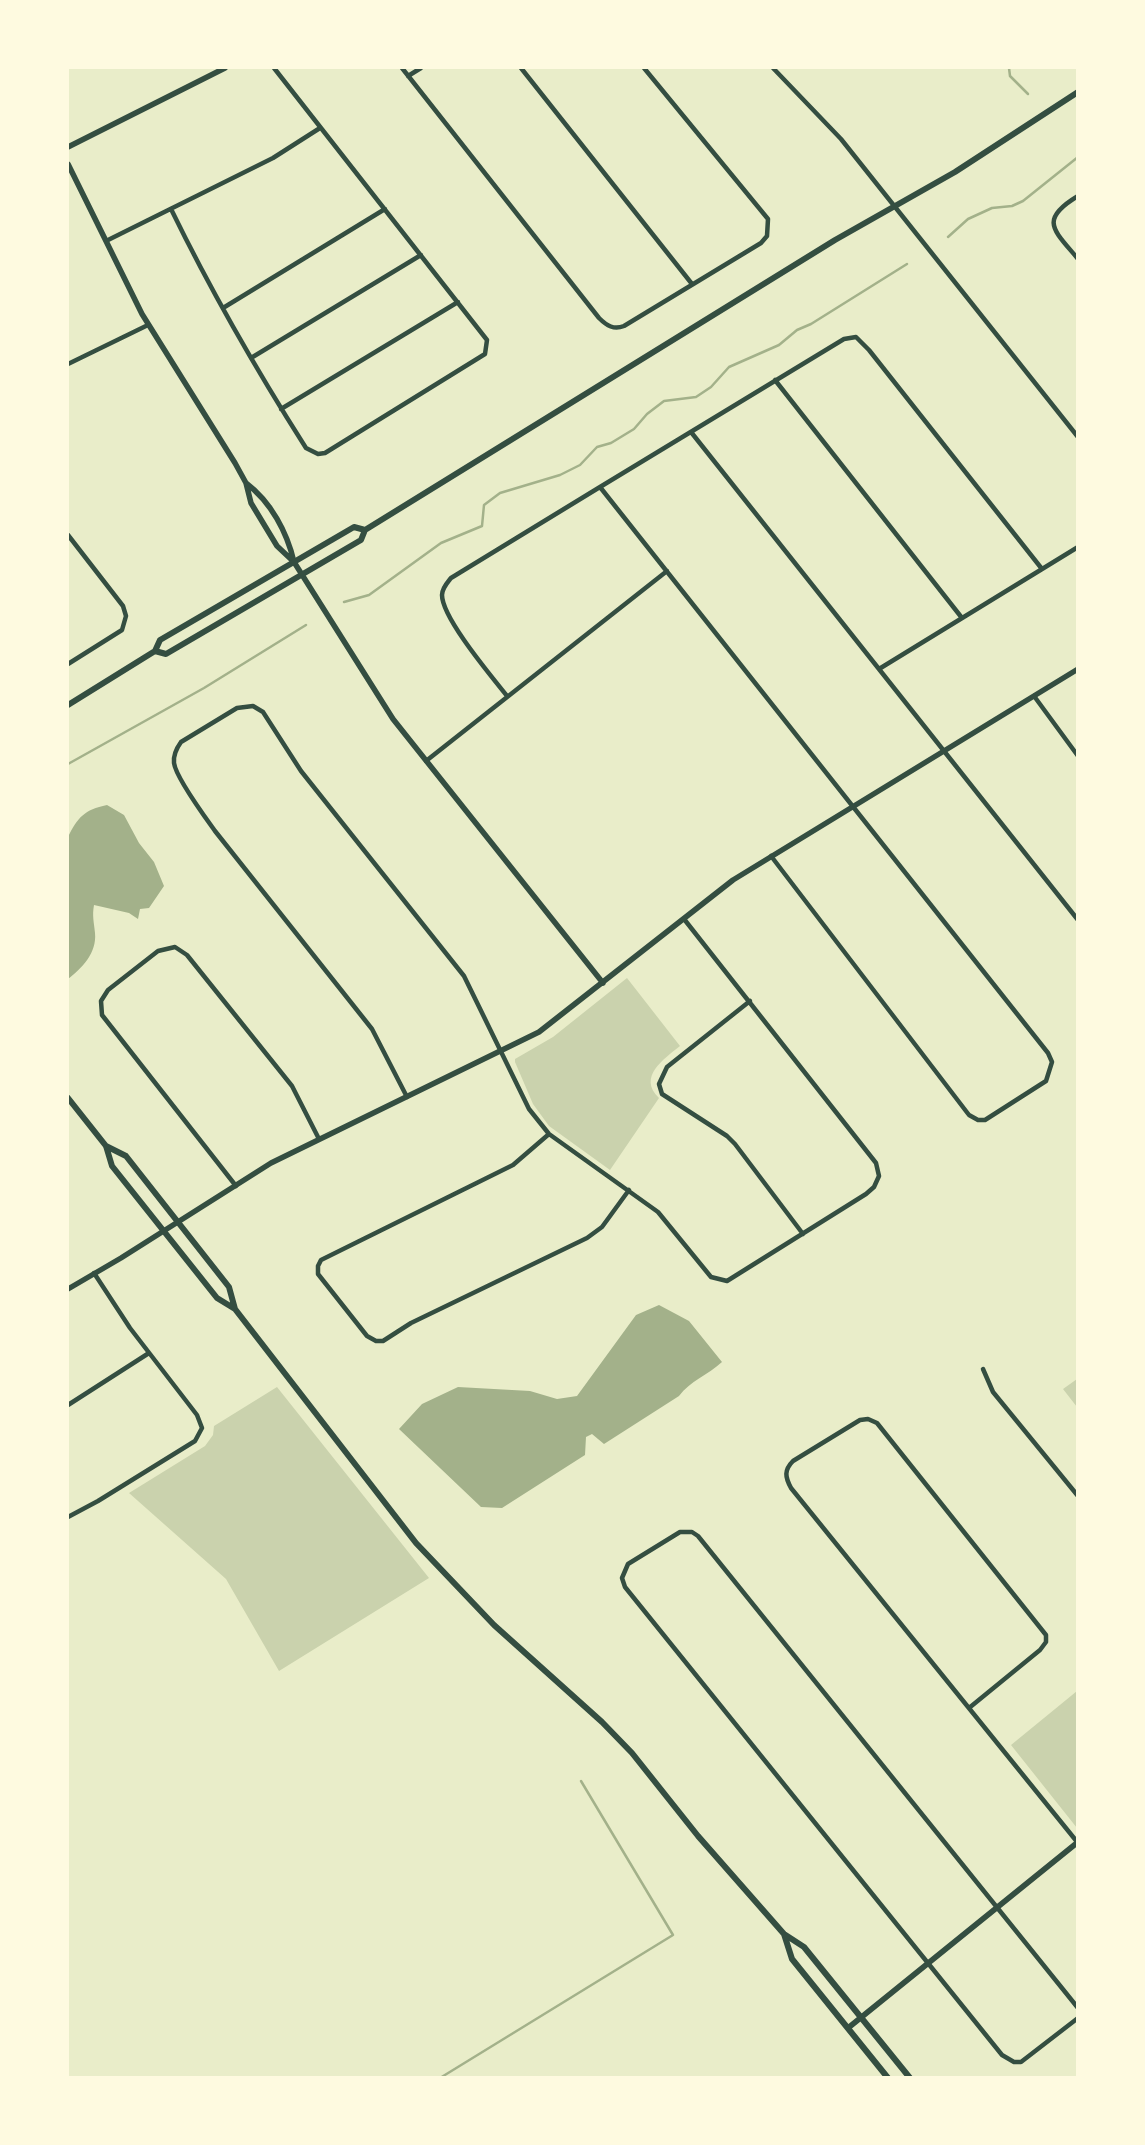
<!DOCTYPE html>
<html>
<head>
<meta charset="utf-8">
<style>
	body { margin:0 }
	#map { position:relative; width:1145px; height:2145px; overflow:hidden; background:#e9edc9; font-family:Jost,sans-serif }
	canvas { display:block }
	.frame { position:absolute; inset:0; border:69px solid #fefae0; pointer-events:none }
</style>
</head>
<body>
<div id="map">
<canvas width="1145" height="2145"></canvas>
<div class="frame"></div>
</div>
<script>
const c = document.querySelector('canvas').getContext('2d');
c.lineJoin = 'round';
function paint(path, color) { c.fillStyle = color; c.fill(path, 'evenodd'); }
function stroke(path, color, width, dash) { c.strokeStyle = color; c.lineWidth = width; c.lineCap = dash ? 'butt' : 'round'; c.setLineDash(dash || []); c.stroke(path); }
paint(new Path2D(`
	M 627,978 L 680,1046 C 664,1059 637,1077 659,1098 L 610,1170 L 549,1126 L 533,1104 L 515,1062 L 515,1059 L 553,1037 Z
	M 1077,1379 L 1077,1407 L 1063,1389 Z
	M 277,1387 L 429,1578 L 279,1671 L 226,1579 L 129,1493 L 205,1446 L 213,1435 L 214,1426 Z
	M 1077,1691 L 1077,1828 L 1011,1745 Z`), '#cad2ad');
paint(new Path2D(`
	M 107,805 L 124,815 L 139,843 L 154,862 L 164,886 L 149,908 L 140,909 L 138,919 L 129,913 L 94,905 C 92,916 94,922 95,933 C 97,953 82,968 68,979 L 68,837 C 78,817 84,810 107,805 Z
	M 659,1305 L 689,1321 L 722,1362 C 708,1375 690,1381 679,1396 L 604,1444 L 592,1434 L 586,1437 L 585,1455 L 502,1508 L 481,1507 L 399,1429 L 422,1404 L 458,1387 L 530,1391 L 557,1399 L 577,1396 L 636,1315 Z`), '#a3b18a');
stroke(new Path2D(`
	M 1009,68 L 1010,76 L 1028,94
	M 948,237 L 968,219 L 992,208 L 1012,206 L 1023,201 L 1078,157
	M 344,602 L 369,595 L 441,543 L 482,526 L 484,505 L 500,493 L 560,475 L 580,465 L 597,447 L 611,443 L 634,429 L 647,414 L 664,401 L 696,397 L 711,387 L 729,367 L 779,345 L 797,330 L 811,324 L 907,264
	M 68,764 L 204,688 L 306,625
	M 440,2078 L 673,1935 L 581,1781`), '#a3b18a', 2.5);
stroke(new Path2D(`
	M 402,68 L 599,318 C 607,326 614,330 624,326 L 761,243 L 767,236 L 768,219 L 644,68
	M 521,68 L 692,284
	M 773,68 L 841,139 L 1078,437
	M 408,76 L 421,68
	M 1078,196 C 1038,220 1054,230 1078,259
	M 171,209 C 211,291 257,371 306,448 L 318,454 L 325,453 L 485,354 L 487,340 L 274,68
	M 106,241 L 273,158 L 320,128
	M 223,308 L 385,209
	M 251,358 L 421,255
	M 68,364 L 148,325
	M 775,380 L 962,618
	M 281,409 L 458,302
	M 691,432 L 1078,920
	M 600,487 L 844,339 L 856,337 L 869,350 L 1042,569
	M 68,535 L 123,606 L 126,616 L 122,630 L 68,664
	M 879,669 L 1078,547
	M 507,696 C 492,677 442,618 442,595 C 442,588 447,583 451,578 L 600,487 L 1048,1053 L 1052,1062 L 1046,1081 L 985,1120 L 978,1120 L 969,1115 L 771,856
	M 1034,696 L 1078,756
	M 426,761 L 667,571
	M 750,1001 L 667,1067 L 659,1084 L 662,1094 L 727,1136 L 735,1144 L 803,1234
	M 407,1097 L 372,1029 L 215,831 C 205,817 176,778 174,763 C 173,755 176,749 181,742 L 237,708 L 253,706 L 263,712 L 301,771 L 464,976 L 529,1109 L 549,1134 L 658,1212 L 711,1277 L 727,1281 L 866,1194 L 874,1187 L 879,1176 L 876,1163 L 684,919
	M 549,1134 L 513,1165 L 321,1260 L 318,1266 L 318,1274 L 367,1336 L 376,1341 L 383,1341 L 411,1323 L 587,1238 L 602,1227 L 629,1190
	M 236,1186 L 102,1015 L 101,1001 L 108,990 L 158,951 L 175,947 L 187,955 L 292,1086 L 319,1139
	M 983,1369 L 993,1392 L 1078,1496
	M 68,1405 L 149,1353
	M 68,1517 L 98,1501 L 195,1441 L 202,1428 L 197,1415 L 130,1328 L 94,1273
	M 969,1708 L 1040,1650 L 1046,1642 L 1046,1635 L 877,1423 L 868,1419 L 860,1420 L 793,1461 C 784,1470 785,1477 791,1488 L 1078,1843
	M 1078,2008 L 698,1536 L 692,1532 L 680,1532 L 628,1564 L 622,1578 L 625,1587 L 1002,2055 L 1014,2062 L 1021,2062 L 1078,2018`), '#344e41', 4.5);
stroke(new Path2D(`
	M 68,147 L 225,68
	M 68,164 L 142,314 L 235,463 L 246,483 L 251,503 L 277,546 L 294,562 L 393,719 L 603,983
	M 246,483 C 271,502 287,532 294,562
	M 68,1289 L 121,1258 L 271,1163 L 539,1032 L 733,880 L 1078,669
	M 848,2028 L 1078,1842`), '#344e41', 5.5);
stroke(new Path2D(`
	M 155,651 L 166,654 L 361,540 L 365,530 L 835,240 L 955,172 L 1078,92
	M 68,705 L 155,651 L 160,640 L 354,527 L 365,530
	M 68,1098 L 106,1146 L 112,1166 L 217,1298 L 235,1309 L 416,1543 L 494,1625 L 602,1722 L 632,1753 L 698,1836 L 784,1934 L 804,1947 L 910,2078
	M 106,1146 L 126,1156 L 229,1287 L 235,1309
	M 784,1934 L 792,1959 L 888,2078`), '#344e41', 6);
</script>
</body>
</html>
